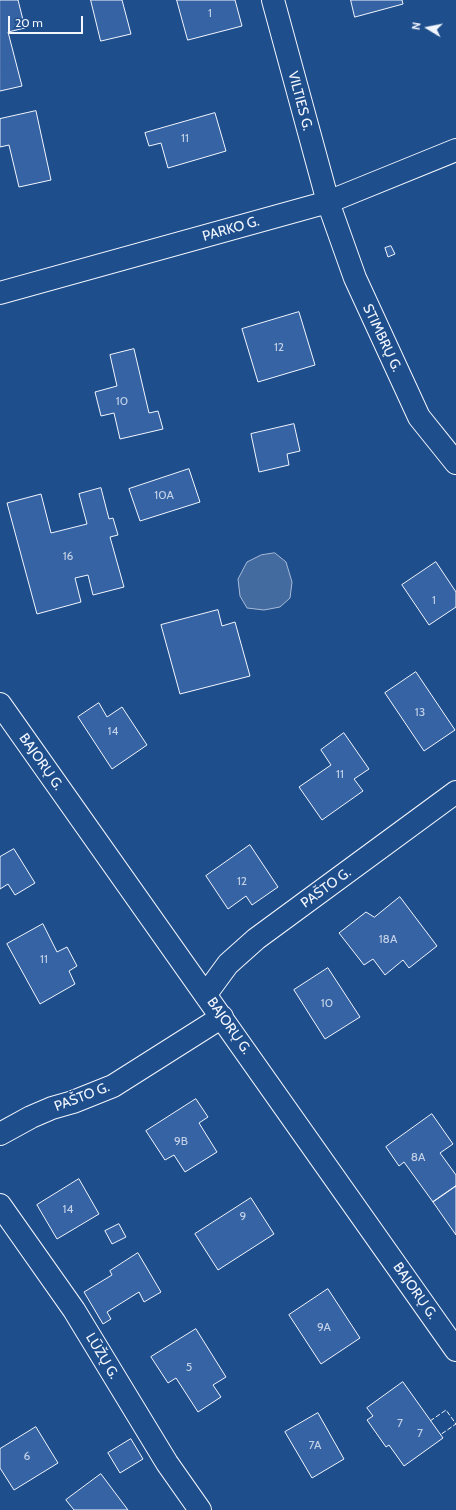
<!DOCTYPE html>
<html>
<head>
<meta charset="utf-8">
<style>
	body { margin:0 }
	#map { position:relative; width:456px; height:1510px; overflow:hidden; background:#1f4e8c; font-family:Cabin,sans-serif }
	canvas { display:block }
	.north { position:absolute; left:408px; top:8px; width:40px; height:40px; -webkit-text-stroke:3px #1f4e8c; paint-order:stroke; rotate:280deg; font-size:11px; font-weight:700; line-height:16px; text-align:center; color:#f2f6ff }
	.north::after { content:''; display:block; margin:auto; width:14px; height:18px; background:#f2f6ff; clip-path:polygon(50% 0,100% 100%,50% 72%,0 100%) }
	.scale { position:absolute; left:8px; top:16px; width:75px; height:18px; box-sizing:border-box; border:2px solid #f2f6ff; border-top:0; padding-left:5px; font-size:12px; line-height:14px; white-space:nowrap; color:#f2f6ff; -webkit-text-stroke:3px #1f4e8c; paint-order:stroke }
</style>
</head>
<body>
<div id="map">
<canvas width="456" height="1510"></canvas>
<div class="north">N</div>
<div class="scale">20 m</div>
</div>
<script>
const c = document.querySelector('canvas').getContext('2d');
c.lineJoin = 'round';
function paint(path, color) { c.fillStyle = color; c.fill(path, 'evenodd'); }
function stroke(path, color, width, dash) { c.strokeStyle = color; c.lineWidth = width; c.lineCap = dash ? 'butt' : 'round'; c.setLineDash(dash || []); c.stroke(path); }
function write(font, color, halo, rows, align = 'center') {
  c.font = font + ' Cabin,sans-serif'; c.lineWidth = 3; c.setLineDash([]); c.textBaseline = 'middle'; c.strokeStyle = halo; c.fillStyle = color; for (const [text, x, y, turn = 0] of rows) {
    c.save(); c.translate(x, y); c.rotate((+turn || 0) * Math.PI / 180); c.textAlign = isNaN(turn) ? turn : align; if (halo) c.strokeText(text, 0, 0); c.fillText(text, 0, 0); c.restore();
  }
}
const water = new Path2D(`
	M 275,553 L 286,562 L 292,582 L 290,598 L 280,607 L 264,610 L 247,608 L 240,596 L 238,579 L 247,562 L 261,555 Z`);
paint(water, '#446ba0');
stroke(water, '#a8bbd7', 1);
const building = new Path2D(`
	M 0,0 L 18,0 L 25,28 L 8,32 L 22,86 L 0,91 Z
	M 91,0 L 122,0 L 131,34 L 101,41 Z
	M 177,0 L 235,0 L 242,26 L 188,40 Z
	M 351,0 L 402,0 L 403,4 L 355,17 Z
	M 36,111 L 51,180 L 19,187 L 9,145 L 0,147 L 0,119 Z
	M 215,113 L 226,151 L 168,168 L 161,143 L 149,146 L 145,133 Z
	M 391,246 L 395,254 L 388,257 L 385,248 Z
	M 299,312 L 315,365 L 258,382 L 242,329 Z
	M 134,349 L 149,413 L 158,411 L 163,429 L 120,439 L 114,413 L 101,416 L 95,392 L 117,386 L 110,355 Z
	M 294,424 L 300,451 L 287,454 L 289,465 L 259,472 L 251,434 Z
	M 189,469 L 200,502 L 140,521 L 129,489 Z
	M 101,488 L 109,519 L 113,518 L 118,535 L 110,537 L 124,587 L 93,595 L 88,575 L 75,578 L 81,602 L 37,614 L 7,503 L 41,494 L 51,533 L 87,524 L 79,494 Z
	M 436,562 L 456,592 L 456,607 L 429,625 L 402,585 Z
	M 218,610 L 222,626 L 235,622 L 250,676 L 180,694 L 161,625 Z
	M 416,672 L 455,730 L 424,751 L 385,693 Z
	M 99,703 L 107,717 L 122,707 L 147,745 L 112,769 L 78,717 Z
	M 344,733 L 369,769 L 354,779 L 363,791 L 322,820 L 299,787 L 331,765 L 321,750 Z
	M 250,845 L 278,887 L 252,905 L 246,896 L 228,909 L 206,876 Z
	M 14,849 L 35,883 L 15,895 L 8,884 L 0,889 L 0,857 Z
	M 400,897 L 437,946 L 409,968 L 403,960 L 385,975 L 373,959 L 364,965 L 339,933 L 366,912 L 374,917 Z
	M 43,924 L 57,952 L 67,947 L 77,966 L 69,971 L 75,984 L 40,1004 L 7,944 Z
	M 328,968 L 360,1017 L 325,1039 L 294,990 Z
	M 196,1099 L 208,1117 L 199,1123 L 217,1152 L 185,1172 L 174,1155 L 165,1160 L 146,1131 Z
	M 432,1114 L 453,1144 L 440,1153 L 456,1175 L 456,1186 L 433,1202 L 404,1162 L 399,1166 L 386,1147 Z
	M 79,1179 L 99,1214 L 57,1239 L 37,1205 Z
	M 456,1186 L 456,1235 L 433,1202 Z
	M 251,1198 L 274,1234 L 218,1270 L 195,1234 Z
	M 119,1224 L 126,1237 L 112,1244 L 105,1231 Z
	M 138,1253 L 161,1292 L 144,1302 L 139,1292 L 107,1312 L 111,1319 L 103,1324 L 84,1292 L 112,1275 L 110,1271 Z
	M 328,1289 L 360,1338 L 321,1364 L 289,1315 Z
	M 196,1329 L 226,1377 L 213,1385 L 221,1397 L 198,1412 L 176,1378 L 168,1383 L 151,1357 Z
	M 403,1382 L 443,1438 L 404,1466 L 389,1445 L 386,1447 L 367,1420 L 373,1416 L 367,1408 Z
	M 318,1413 L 344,1459 L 312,1478 L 285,1432 Z
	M 36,1427 L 58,1463 L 14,1490 L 0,1468 L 0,1449 Z
	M 131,1439 L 143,1459 L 120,1473 L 108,1453 Z
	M 101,1474 L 128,1510 L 74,1510 L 66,1500 Z`);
paint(building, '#3563a3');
stroke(building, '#f2f6ff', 1);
const minor = new Path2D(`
	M 273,0 L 328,202 L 355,278 L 419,417 L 456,463
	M 0,293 L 328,202 L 456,150
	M 0,704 L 456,1350
	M 206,994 L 228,964 L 256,939 L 456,792
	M 0,1134 L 31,1117 L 52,1108 L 73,1102 L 113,1086 L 222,1017
	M 0,1205 L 74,1310 L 167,1463 L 200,1510`);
stroke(minor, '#f2f6ff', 24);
stroke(minor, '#1f4e8c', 22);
stroke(new Path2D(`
	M 430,1421 L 446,1410 L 456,1424 L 440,1435`), '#f2f6ff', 1, [5, 2]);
write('12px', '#c3d1e8', null, [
	["1",210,13],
	["11",185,138],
	["12",279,347],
	["10",122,401],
	["10A",164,495],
	["16",68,556],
	["1",434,600],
	["13",420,712],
	["14",113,731],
	["11",340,774],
	["12",242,881],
	["18A",388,939],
	["11",44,959],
	["10",327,1003],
	["9B",181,1141],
	["8A",418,1157],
	["14",68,1209],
	["9",243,1216],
	["9A",324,1327],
	["5",189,1367],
	["7",400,1423],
	["7",420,1433],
	["7A",315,1445],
	["6",27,1456]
]);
write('14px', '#f2f6ff', '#1f4e8c', [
	["VILTIES G.",300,101,75],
	["PARKO G.",231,229,-16],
	["STIMBRŲ G.",382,338,65],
	["BAJORŲ G.",41,762,55],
	["PAŠTO G.",326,888,-36],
	["BAJORŲ G.",229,1026,55],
	["PAŠTO G.",82,1097,-21],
	["BAJORŲ G.",415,1291,55],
	["LŪŽŲ G.",102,1356,59]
]);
</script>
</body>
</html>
